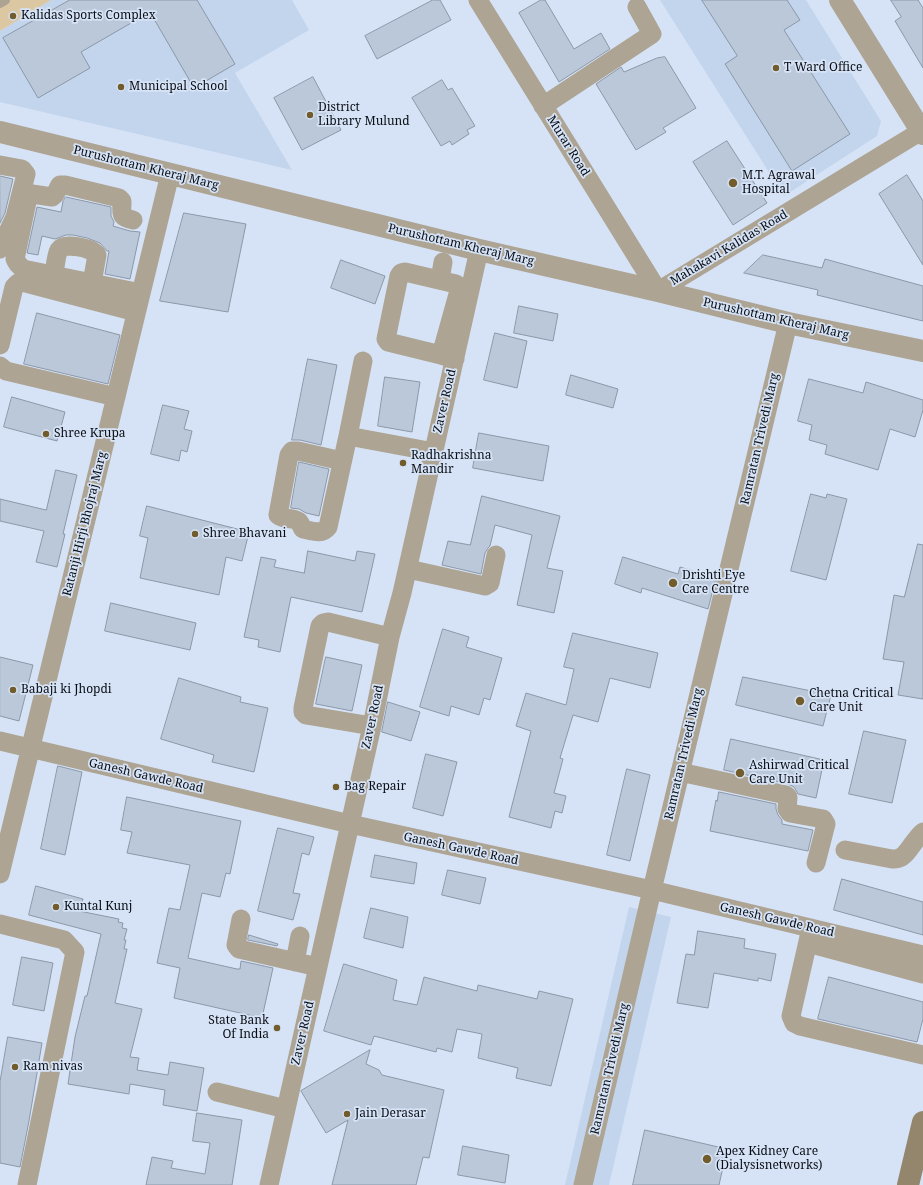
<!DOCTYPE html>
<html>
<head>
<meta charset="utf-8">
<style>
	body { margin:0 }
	canvas { display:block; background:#d6e3f6 }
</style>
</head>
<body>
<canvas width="923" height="1185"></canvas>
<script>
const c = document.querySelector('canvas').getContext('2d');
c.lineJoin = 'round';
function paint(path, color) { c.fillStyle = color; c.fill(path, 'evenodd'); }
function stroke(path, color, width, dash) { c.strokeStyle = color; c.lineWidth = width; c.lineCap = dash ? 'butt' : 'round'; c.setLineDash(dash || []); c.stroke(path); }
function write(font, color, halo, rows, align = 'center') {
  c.font = font + ' "Noto Serif",serif'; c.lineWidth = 3.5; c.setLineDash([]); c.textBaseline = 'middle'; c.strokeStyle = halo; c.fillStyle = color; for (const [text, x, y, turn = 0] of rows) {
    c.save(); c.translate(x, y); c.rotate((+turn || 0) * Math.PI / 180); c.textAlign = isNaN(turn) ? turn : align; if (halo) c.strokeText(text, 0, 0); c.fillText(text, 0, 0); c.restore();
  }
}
paint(new Path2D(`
	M 51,0 L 292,0 L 309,30 L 235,73 L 292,170 L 0,102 L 0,31 Z
	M 660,0 L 806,0 L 881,121 L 877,136 L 784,196 Z
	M 629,907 L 671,917 L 609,1185 L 565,1185 Z`), '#c3d5ed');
paint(new Path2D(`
	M 0,0 L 51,0 L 0,31 Z`), '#dbc7a2');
const building = new Path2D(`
	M 70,0 L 197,0 L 235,64 L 194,88 L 150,12 L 81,52 L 90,68 L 38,98 L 3,38 Z
	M 433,0 L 440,0 L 451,20 L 377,59 L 365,36 Z
	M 541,0 L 545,0 L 574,49 L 601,33 L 610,49 L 559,82 L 519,13 Z
	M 702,0 L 787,0 L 800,20 L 784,30 L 850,134 L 792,171 L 725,64 L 737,56 Z
	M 891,0 L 918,0 L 923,8 L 923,68 L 895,21 L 901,17 Z
	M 665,57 L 696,108 L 663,128 L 666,132 L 636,150 L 596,84 L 621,67 L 624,72 L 657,58 Z
	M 313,77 L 341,130 L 302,150 L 274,98 Z
	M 442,80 L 448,90 L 452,88 L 475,126 L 467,130 L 469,134 L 452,145 L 450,141 L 441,146 L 412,98 Z
	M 727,141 L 767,203 L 733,225 L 693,162 Z
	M 907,175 L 923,201 L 923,265 L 879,194 Z
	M 0,176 L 13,179 L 5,213 L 0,223 Z
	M 66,197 L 111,207 L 111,216 L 114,222 L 113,226 L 130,231 L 140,232 L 130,279 L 105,274 L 109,251 L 107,251 L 100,243 L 87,238 L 73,235 L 66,235 L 55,239 L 42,236 L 38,255 L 27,253 L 37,207 L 61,212 L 63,201 Z
	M 184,213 L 246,224 L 228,312 L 160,301 Z
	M 763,255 L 822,268 L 825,259 L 923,286 L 923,321 L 817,295 L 818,290 L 744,273 Z
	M 341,260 L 385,276 L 375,304 L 331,288 Z
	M 519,306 L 558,314 L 553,341 L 514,333 Z
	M 37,313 L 120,335 L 108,384 L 24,364 Z
	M 495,333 L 527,341 L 517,388 L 484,380 Z
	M 308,359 L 337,365 L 321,445 L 300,440 L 292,440 Z
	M 571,375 L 618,389 L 613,408 L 566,395 Z
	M 385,377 L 420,382 L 412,432 L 378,426 Z
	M 809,379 L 863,393 L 866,382 L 923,400 L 923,410 L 915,437 L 890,429 L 878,470 L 825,454 L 827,445 L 809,440 L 812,425 L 798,421 Z
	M 12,397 L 65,412 L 57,441 L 4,427 Z
	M 163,405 L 189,411 L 184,429 L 192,431 L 187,452 L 181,450 L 179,461 L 151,454 Z
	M 479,433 L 549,446 L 543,481 L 473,468 Z
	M 299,462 L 329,469 L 319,516 L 306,513 L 299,509 L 291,508 Z
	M 56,470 L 77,475 L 63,534 L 65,534 L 57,567 L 36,562 L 44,531 L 0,521 L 0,499 L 46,510 Z
	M 811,494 L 826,498 L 827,494 L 847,499 L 826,580 L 791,571 Z
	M 482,496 L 560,516 L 547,568 L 563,571 L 554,613 L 517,605 L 532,535 L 495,525 L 490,546 L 488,548 L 485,553 L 481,574 L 442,565 L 448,541 L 470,545 Z
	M 147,506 L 249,532 L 242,561 L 226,557 L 219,595 L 140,578 L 148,538 L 140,536 Z
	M 918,544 L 923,545 L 923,699 L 898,695 L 904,662 L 883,659 L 894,595 L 904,597 Z
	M 308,551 L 355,561 L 357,551 L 375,554 L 362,612 L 291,597 L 280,652 L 258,647 L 259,640 L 244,637 L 261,557 L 276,560 L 274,567 L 304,573 Z
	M 623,557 L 678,574 L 680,567 L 716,578 L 708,609 L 642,588 L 641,593 L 615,584 Z
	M 111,603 L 196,623 L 190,650 L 105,631 Z
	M 443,629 L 469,637 L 466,647 L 502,658 L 490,700 L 484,698 L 479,715 L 451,706 L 449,716 L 420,707 Z
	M 573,633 L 658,653 L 650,688 L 610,678 L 598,722 L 573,715 L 560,758 L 563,759 L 554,793 L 566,796 L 562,813 L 555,811 L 551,828 L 509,817 L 531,731 L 516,726 L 526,693 L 566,705 L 574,669 L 564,667 Z
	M 0,657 L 33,665 L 19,721 L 0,716 Z
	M 326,657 L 362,665 L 352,711 L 316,704 Z
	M 743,677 L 831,695 L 823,726 L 736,705 Z
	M 179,678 L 241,697 L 240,702 L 268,708 L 254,772 L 212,762 L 214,755 L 161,739 Z
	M 388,702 L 420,712 L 411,741 L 382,732 Z
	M 864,731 L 906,740 L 892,803 L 849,794 Z
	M 731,739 L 824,760 L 816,798 L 798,794 L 794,787 L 788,784 L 724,770 Z
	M 426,754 L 457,762 L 443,816 L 413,808 Z
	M 58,766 L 82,772 L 65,855 L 41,849 Z
	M 627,769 L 650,775 L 630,861 L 607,855 Z
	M 719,792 L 776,804 L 776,809 L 778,815 L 782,820 L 782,824 L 813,830 L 808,851 L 710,831 L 716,800 L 717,801 Z
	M 127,797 L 241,821 L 230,874 L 226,873 L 220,897 L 202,893 L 188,958 L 237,969 L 240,969 L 241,961 L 273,968 L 262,1018 L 174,998 L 180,968 L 157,963 L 169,908 L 180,910 L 190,865 L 127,853 L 132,832 L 121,830 Z
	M 278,828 L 314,837 L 309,855 L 302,853 L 293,893 L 300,894 L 293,920 L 258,911 Z
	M 375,855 L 417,863 L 414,884 L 371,877 Z
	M 448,870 L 486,878 L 480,904 L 442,895 Z
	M 842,879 L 923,902 L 923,935 L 834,910 Z
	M 36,886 L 83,899 L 79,911 L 119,919 L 118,922 L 123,923 L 122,928 L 127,929 L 124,940 L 126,940 L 124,949 L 127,949 L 115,1003 L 142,1009 L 130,1057 L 139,1058 L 137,1070 L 168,1075 L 170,1062 L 204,1068 L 197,1111 L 163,1105 L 165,1090 L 130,1084 L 129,1094 L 68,1084 L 75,1037 L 85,996 L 87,996 L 101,934 L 29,915 Z
	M 371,908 L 408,917 L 403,948 L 364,938 Z
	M 698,931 L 745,939 L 744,948 L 776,954 L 771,981 L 758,978 L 758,981 L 714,973 L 708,1008 L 677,1003 L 686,954 L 694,955 Z
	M 249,935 L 278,944 L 277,946 L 248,940 Z
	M 22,957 L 53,963 L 44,1011 L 13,1005 Z
	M 344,964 L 397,980 L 393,1000 L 417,1005 L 424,977 L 477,991 L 478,985 L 537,999 L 539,991 L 573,999 L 551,1086 L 516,1078 L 518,1068 L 478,1058 L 482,1034 L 457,1029 L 452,1052 L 437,1048 L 436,1052 L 374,1036 L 371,1045 L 324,1031 Z
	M 829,977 L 923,1002 L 923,1019 L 917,1042 L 818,1019 Z
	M 8,1037 L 42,1043 L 29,1121 L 20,1167 L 0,1163 L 0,1082 Z
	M 370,1050 L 366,1064 L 379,1070 L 382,1075 L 444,1090 L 429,1158 L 423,1157 L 416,1185 L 332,1185 L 348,1120 L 326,1133 L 301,1091 Z
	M 197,1113 L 242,1120 L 232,1185 L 146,1185 L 152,1157 L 173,1161 L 171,1168 L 205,1174 L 210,1143 L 193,1141 Z
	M 645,1130 L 727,1149 L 719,1185 L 633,1185 Z
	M 463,1146 L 509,1155 L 505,1183 L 458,1175 Z`);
paint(building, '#bac8da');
stroke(building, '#8b98a9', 1);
stroke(new Path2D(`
	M 0,3 L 5,0`), '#ada493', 10);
stroke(new Path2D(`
	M 478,0 L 658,291 L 923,130
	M 543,106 L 652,34 L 637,7
	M 0,165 L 22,169 L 26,174 L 15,217 L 0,249
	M 133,220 C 119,217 122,214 122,201 L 119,198 L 65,185 L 60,185 C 57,189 57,194 52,197 L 32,194 L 28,197 L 15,259 L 18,264 L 23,269 L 141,293
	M 54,275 C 55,268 56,255 59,250 C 64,242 93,248 97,255 L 92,283
	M 440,280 L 443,262
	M 0,345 L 14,287 L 18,283 L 22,282 L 136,312
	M 441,355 L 460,287 L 456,284 L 405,272 L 401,273 L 399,276 L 386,339 L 388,342 L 441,355 L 455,359
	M 363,361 L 348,436 L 434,452
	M 0,366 L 6,371 L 116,397
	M 342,461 L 298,451 L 292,451 L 289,455 L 278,515 C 283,520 292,517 298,521 C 301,523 301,527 303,529 C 312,531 322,535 328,527 L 348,436
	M 408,569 L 485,586 L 490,583 L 496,555
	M 372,726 L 306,715 L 303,712 L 303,708 L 320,626 L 323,623 L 328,622 L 390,637
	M 0,741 L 350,824 L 652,890 L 923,955
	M 680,772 L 786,795 L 788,797 L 787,809 L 790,813 L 823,819 L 826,824 L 816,863
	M 845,850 L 892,859 C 894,859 897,859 899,858 C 907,856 915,838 923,832
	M 0,874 L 170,174
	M 241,919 L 236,945 L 239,949 L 318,967
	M 0,924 L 64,940 L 75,952 L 27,1185
	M 811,928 L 791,1016 L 794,1023 L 800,1026 L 923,1055
	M 808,943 L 923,974
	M 295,962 L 300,936
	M 217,1092 L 286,1109
	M 269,1185 L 372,726 L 390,637 L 402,593 L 479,250
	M 583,1185 L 652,890 L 788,323`), '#ada493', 19);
stroke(new Path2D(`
	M 840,0 L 923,134
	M 0,132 L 479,250 L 658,291 L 788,323 L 923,351`), '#ada493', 22);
stroke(new Path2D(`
	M 908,1185 L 923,1122`), '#93866d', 22);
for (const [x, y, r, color] of [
	[13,16,4,"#735c2c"],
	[776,68,4,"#735c2c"],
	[121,87,4,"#735c2c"],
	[310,115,4,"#735c2c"],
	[733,183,5,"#735c2c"],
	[46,434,4,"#735c2c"],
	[403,463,4,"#735c2c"],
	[195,534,4,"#735c2c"],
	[673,583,5,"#735c2c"],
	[13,690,4,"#735c2c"],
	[800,701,5,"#735c2c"],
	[740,773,5,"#735c2c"],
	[336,787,4,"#735c2c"],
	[56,907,4,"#735c2c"],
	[277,1028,4,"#735c2c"],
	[15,1067,4,"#735c2c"],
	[347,1114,4,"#735c2c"],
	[707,1159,5,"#735c2c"]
]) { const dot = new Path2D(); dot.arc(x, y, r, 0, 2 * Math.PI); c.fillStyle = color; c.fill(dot); stroke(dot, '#d6e3f6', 1.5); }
write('12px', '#090d13', '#d6e3f6', [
	["Kalidas Sports Complex",21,16],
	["T Ward Office",784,68],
	["Municipal School",129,87],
	["District",318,108],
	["Library Mulund",318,122],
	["M.T. Agrawal",742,176],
	["Hospital",742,190],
	["Shree Krupa",54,434],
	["Radhakrishna",411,456],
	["Mandir",411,470],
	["Shree Bhavani",203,534],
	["Drishti Eye",682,576],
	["Care Centre",682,590],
	["Babaji ki Jhopdi",21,690],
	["Chetna Critical",809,694],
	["Care Unit",809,708],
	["Ashirwad Critical",749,766],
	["Care Unit",749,780],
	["Bag Repair",344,787],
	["Kuntal Kunj",64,907],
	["State Bank",269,1021,"right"],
	["Of India",269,1035,"right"],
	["Ram nivas",23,1067],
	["Jain Derasar",355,1114],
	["Apex Kidney Care",716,1152],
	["(Dialysisnetworks)",716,1166]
], 'left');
write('12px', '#090d13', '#d6e3f6', [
	["Murar Road",568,146,58],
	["Purushottam Kheraj Marg",146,168,14],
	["Purushottam Kheraj Marg",461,245,13],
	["Mahakavi Kalidas Road",729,248,-31],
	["Purushottam Kheraj Marg",776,319,13],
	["Zaver Road",445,401,-77],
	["Ramratan Trivedi Marg",760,439,-77],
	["Ratanji Hirji Bhojraj Marg",85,524,-76],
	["Zaver Road",373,717,-78],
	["Ramratan Trivedi Marg",684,754,-77],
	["Ganesh Gawde Road",146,776,13],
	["Ganesh Gawde Road",461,849,12],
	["Ganesh Gawde Road",777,920,13],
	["Zaver Road",303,1033,-77],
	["Ramratan Trivedi Marg",610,1069,-77]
]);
</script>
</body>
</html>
